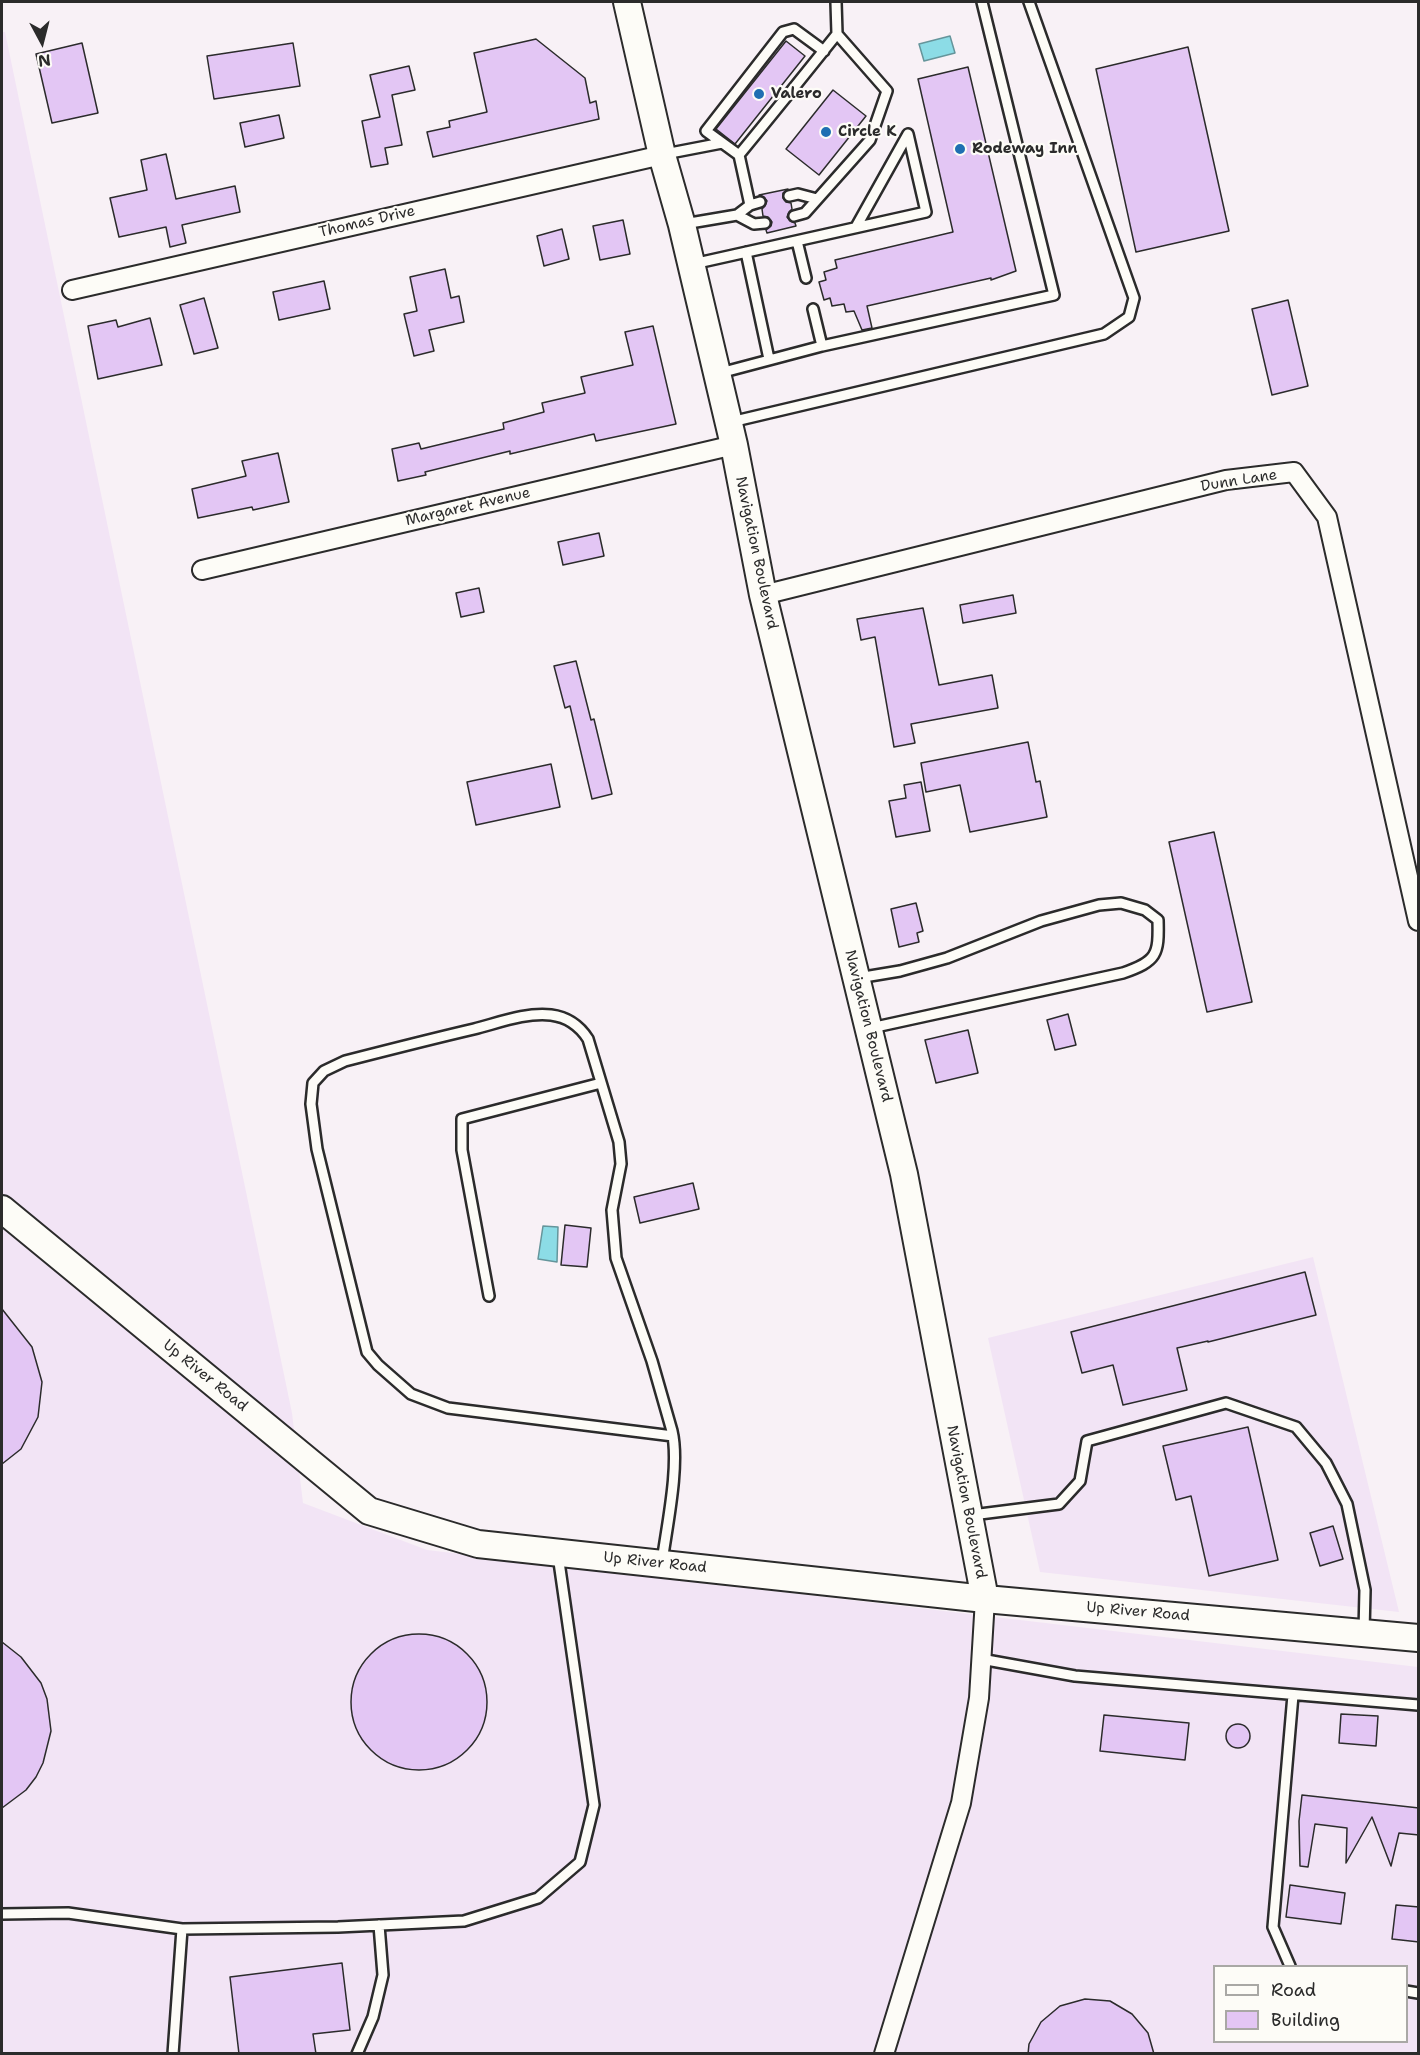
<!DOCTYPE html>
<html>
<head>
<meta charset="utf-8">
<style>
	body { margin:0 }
	#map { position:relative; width:1420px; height:2055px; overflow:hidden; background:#f8f1f6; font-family:"Shantell Sans",sans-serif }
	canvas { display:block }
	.frame { position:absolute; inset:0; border:3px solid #2b2b2b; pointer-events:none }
	.legend { position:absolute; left:1213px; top:1965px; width:195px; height:78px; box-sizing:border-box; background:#fdfcf7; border:2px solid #a9a8a5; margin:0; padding:8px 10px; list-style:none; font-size:18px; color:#2b2b2b }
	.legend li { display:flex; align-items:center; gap:12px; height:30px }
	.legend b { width:30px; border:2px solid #a9a8a5 }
	.north { position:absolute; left:12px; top:12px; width:60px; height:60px; -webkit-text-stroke:4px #fdfcf7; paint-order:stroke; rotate:173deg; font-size:16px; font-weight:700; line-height:24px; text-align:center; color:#2b2b2b }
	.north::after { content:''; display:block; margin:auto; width:21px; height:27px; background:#2b2b2b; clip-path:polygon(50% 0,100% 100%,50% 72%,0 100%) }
</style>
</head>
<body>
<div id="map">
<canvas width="1420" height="2055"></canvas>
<div class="frame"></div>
<ul class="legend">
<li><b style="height:8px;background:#fdfcf7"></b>Road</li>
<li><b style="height:16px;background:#e3c6f4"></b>Building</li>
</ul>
<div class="north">N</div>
</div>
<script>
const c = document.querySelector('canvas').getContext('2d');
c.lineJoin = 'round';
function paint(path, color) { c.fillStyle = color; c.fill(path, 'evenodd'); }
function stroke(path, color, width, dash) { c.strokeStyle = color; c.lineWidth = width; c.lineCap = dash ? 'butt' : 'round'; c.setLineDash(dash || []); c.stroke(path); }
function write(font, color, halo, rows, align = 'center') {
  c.font = font + ' "Shantell Sans",sans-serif'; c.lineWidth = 4.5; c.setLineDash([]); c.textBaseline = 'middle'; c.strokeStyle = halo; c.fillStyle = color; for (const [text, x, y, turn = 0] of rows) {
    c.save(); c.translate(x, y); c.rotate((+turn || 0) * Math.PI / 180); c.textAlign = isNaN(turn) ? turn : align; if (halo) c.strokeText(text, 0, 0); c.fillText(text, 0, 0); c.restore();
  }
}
paint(new Path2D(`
	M 2,32 L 5,32 L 292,1413 L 303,1503 L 427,1550 L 1418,1667 L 1418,2053 L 2,2053 ZM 1214,1966 L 1406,1966 L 1406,2042 L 1214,2042 Z
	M 1313,1257 L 1399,1612 L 1040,1572 L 988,1338 Z`), '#f2e4f5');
const water = new Path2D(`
	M 950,36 L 955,53 L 924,61 L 919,44 Z
	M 543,1226 L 558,1227 L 557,1262 L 538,1259 Z`);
paint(water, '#8cdce6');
stroke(water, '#65959b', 1.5);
const building = new Path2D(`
	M 536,39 L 585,78 L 590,103 L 596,101 L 599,119 L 433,157 L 427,132 L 450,127 L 449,121 L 487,112 L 474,53 Z
	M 786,41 L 805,56 L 735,144 L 716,129 Z
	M 82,43 L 98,113 L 52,123 L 36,54 Z
	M 293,43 L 300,86 L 214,99 L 207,56 Z
	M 1188,47 L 1229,231 L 1136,252 L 1096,69 Z
	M 409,66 L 415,90 L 392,95 L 402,145 L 385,148 L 388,164 L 371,167 L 362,121 L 380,117 L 370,75 Z
	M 968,67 L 1016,271 L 991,280 L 991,278 L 867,306 L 872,328 L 862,330 L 854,311 L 846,312 L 844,304 L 832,306 L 830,298 L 824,300 L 819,282 L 826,280 L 824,272 L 837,268 L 835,260 L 953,232 L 918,79 Z
	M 833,90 L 866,116 L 819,175 L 786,149 Z
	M 279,115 L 284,138 L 245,147 L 240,123 Z
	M 166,154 L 176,199 L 235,186 L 240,212 L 182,225 L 186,243 L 170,247 L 166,227 L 119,237 L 110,198 L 147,190 L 141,160 Z
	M 788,189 L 783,193 L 783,198 L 786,202 L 791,203 L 792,209 L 789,212 L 787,217 L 790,221 L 795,223 L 796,226 L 767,233 L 766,230 L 771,226 L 772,222 L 768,217 L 763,216 L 762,209 L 765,206 L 767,201 L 764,197 L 759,195 Z
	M 623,220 L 630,254 L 600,260 L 593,226 Z
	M 562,229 L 569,259 L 544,266 L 537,236 Z
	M 445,269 L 451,298 L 459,296 L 464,322 L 429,330 L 434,351 L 414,356 L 404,314 L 417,311 L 410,277 Z
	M 324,281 L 330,309 L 279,320 L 273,292 Z
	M 204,298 L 218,348 L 194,354 L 180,305 Z
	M 1288,300 L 1308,386 L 1272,395 L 1252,309 Z
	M 150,318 L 162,365 L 98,379 L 88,326 L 116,320 L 118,327 Z
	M 653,326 L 676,424 L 596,441 L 594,434 L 510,454 L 510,451 L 425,472 L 426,475 L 398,481 L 392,449 L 419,443 L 421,449 L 504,429 L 503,423 L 544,412 L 542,403 L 585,393 L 581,377 L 633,365 L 625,332 Z
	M 278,453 L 289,502 L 253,510 L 252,507 L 198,518 L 192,489 L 246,476 L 242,461 Z
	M 599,533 L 604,556 L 563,565 L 558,542 Z
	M 479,588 L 484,612 L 461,617 L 456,593 Z
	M 1013,595 L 1016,613 L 963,623 L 960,605 Z
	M 923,608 L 939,685 L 992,675 L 998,708 L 911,724 L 915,743 L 894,747 L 875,637 L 861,640 L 857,619 Z
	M 576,661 L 591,720 L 594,719 L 612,794 L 592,799 L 570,706 L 565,708 L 554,666 Z
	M 1028,742 L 1036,782 L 1040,781 L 1047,817 L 970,832 L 960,785 L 926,792 L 921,763 Z
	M 551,764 L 560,807 L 476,825 L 467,782 Z
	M 921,782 L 930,831 L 896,837 L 889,801 L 906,798 L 904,785 Z
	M 1214,832 L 1252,1002 L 1207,1012 L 1169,842 Z
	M 916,903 L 923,931 L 917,933 L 919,942 L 899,947 L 891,909 Z
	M 1068,1014 L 1076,1045 L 1055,1050 L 1047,1020 Z
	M 968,1030 L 978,1073 L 936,1083 L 925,1040 Z
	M 693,1183 L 699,1209 L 640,1223 L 634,1197 Z
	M 565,1225 L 591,1228 L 587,1267 L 561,1265 Z
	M 1305,1272 L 1316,1315 L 1208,1342 L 1208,1341 L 1177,1348 L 1187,1390 L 1123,1405 L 1113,1365 L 1082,1373 L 1071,1332 Z
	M 2,1309 L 32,1347 L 42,1382 L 38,1417 L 21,1449 L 2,1464 Z
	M 1248,1427 L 1278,1560 L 1209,1576 L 1191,1496 L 1176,1500 L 1163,1446 Z
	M 1333,1526 L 1343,1559 L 1320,1566 L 1310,1533 Z
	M351 1702a68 68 0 1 1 136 0a68 68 0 1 1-136 0Z
	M 2,1642 L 21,1657 L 41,1683 L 47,1699 L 51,1731 L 43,1763 L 36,1777 L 26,1790 L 2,1808 Z
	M 1341,1714 L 1378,1716 L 1376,1746 L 1339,1743 Z
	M 1104,1715 L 1189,1723 L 1185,1760 L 1100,1751 Z
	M1226 1736a12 12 0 1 1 24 0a12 12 0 1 1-24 0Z
	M 1302,1795 L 1419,1808 L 1419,1835 L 1399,1833 L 1391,1866 L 1372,1817 L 1346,1863 L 1347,1828 L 1315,1824 L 1308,1867 L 1300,1866 L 1299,1821 Z
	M 1290,1885 L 1345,1893 L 1341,1924 L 1286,1917 Z
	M 1396,1905 L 1419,1907 L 1419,1942 L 1392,1939 Z
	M 342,1963 L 350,2030 L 313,2034 L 316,2054 L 239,2054 L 230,1977 Z
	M 1085,1999 L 1110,2001 L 1132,2014 L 1148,2033 L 1154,2054 L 1028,2054 L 1029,2044 L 1041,2022 L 1060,2006 Z`);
paint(building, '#e3c6f4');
stroke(building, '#2b2b2b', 1.5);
const lane = new Path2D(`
	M 824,51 L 794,29 L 783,32 L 706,131 L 739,155 C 772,115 805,74 837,34 L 836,2
	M 665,154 L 722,143
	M 739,155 L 750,205
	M 789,196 L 798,194 L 817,199
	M 737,215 L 754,224 L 765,223
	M 794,216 L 805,213 L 870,140 L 887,91 L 837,34
	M 684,224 L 737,215 L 750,205 L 760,202
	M 797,241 L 806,278
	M 746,252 L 769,359
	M 693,264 L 926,212 L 908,134 L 856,227
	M 813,309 L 822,346
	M 720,373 L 822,346 L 1054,295 L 982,2
	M 731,422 L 1104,334 L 1129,317 L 1134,298 L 1029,2
	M 858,978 L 900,971 L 947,958 L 1041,921 L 1099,905 L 1121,903 L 1145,910 L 1158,920 C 1159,955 1157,961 1123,973 L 871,1028
	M 489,1296 L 462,1150 L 462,1119 L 601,1083
	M 972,1515 L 1059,1504 L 1080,1481 L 1087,1441 L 1226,1403 L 1296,1427 L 1326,1463 L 1347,1504 L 1365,1590 L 1364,1632
	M 662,1562 C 667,1525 680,1465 672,1431 L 652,1361 L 616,1258 L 612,1210 L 621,1164 L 619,1142 L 588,1039 C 579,1025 567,1017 551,1015 C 526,1012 498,1023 474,1029 C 431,1039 388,1050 345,1061 L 324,1071 L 313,1083 L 311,1104 L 317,1149 L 367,1352 L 378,1365 L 411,1394 L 448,1408 L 673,1436
	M 981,1659 L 1075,1676 L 1418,1705
	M 2,1914 L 68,1913 L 182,1929
	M 1290,1966 L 1273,1927 L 1293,1695
	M 1406,1991 L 1418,1993
	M 173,2054 L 182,1929 L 338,1927 L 464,1921 L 538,1898 L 580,1862 L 594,1805 L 558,1555
	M 357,2054 L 373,2017 L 383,1975 L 379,1925`);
const street = new Path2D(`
	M 72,290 L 662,155
	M 202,570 L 734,445
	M 763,595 L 1226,480 L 1294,472 L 1327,517 L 1418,921
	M 884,2054 L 961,1803 L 979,1698 L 985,1599`);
const secondary = new Path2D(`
	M 627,2 L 662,155 L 682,225 L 734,445 L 763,595 L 904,1174 L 985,1599
	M 2,1209 L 369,1511 L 478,1544 L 985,1599 L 1418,1638`);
stroke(lane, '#2b2b2b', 14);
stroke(street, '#2b2b2b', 22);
stroke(secondary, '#2b2b2b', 30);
stroke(lane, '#fdfcf7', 9);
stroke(street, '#fdfcf7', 18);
stroke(secondary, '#fdfcf7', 26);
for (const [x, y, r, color] of [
	[759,94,6,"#1f6fb2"],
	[826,132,6,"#1f6fb2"],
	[960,149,6,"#1f6fb2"]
]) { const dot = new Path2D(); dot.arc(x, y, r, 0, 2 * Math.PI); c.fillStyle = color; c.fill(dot); stroke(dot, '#fdfcf7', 2); }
write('bold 15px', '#2b2b2b', '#fdfcf7', [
	["Valero",771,94],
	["Circle K",838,132],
	["Rodeway Inn",972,149]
], 'left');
write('15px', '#2b2b2b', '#fdfcf7', [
	["Thomas Drive",367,222,-13],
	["Dunn Lane",1239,481,-9],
	["Margaret Avenue",468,507,-13],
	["Navigation Boulevard",756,553,78],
	["Navigation Boulevard",868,1026,76],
	["Up River Road",205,1376,39],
	["Navigation Boulevard",966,1502,79],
	["Up River Road",655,1563,6],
	["Up River Road",1138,1612,5]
]);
</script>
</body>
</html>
